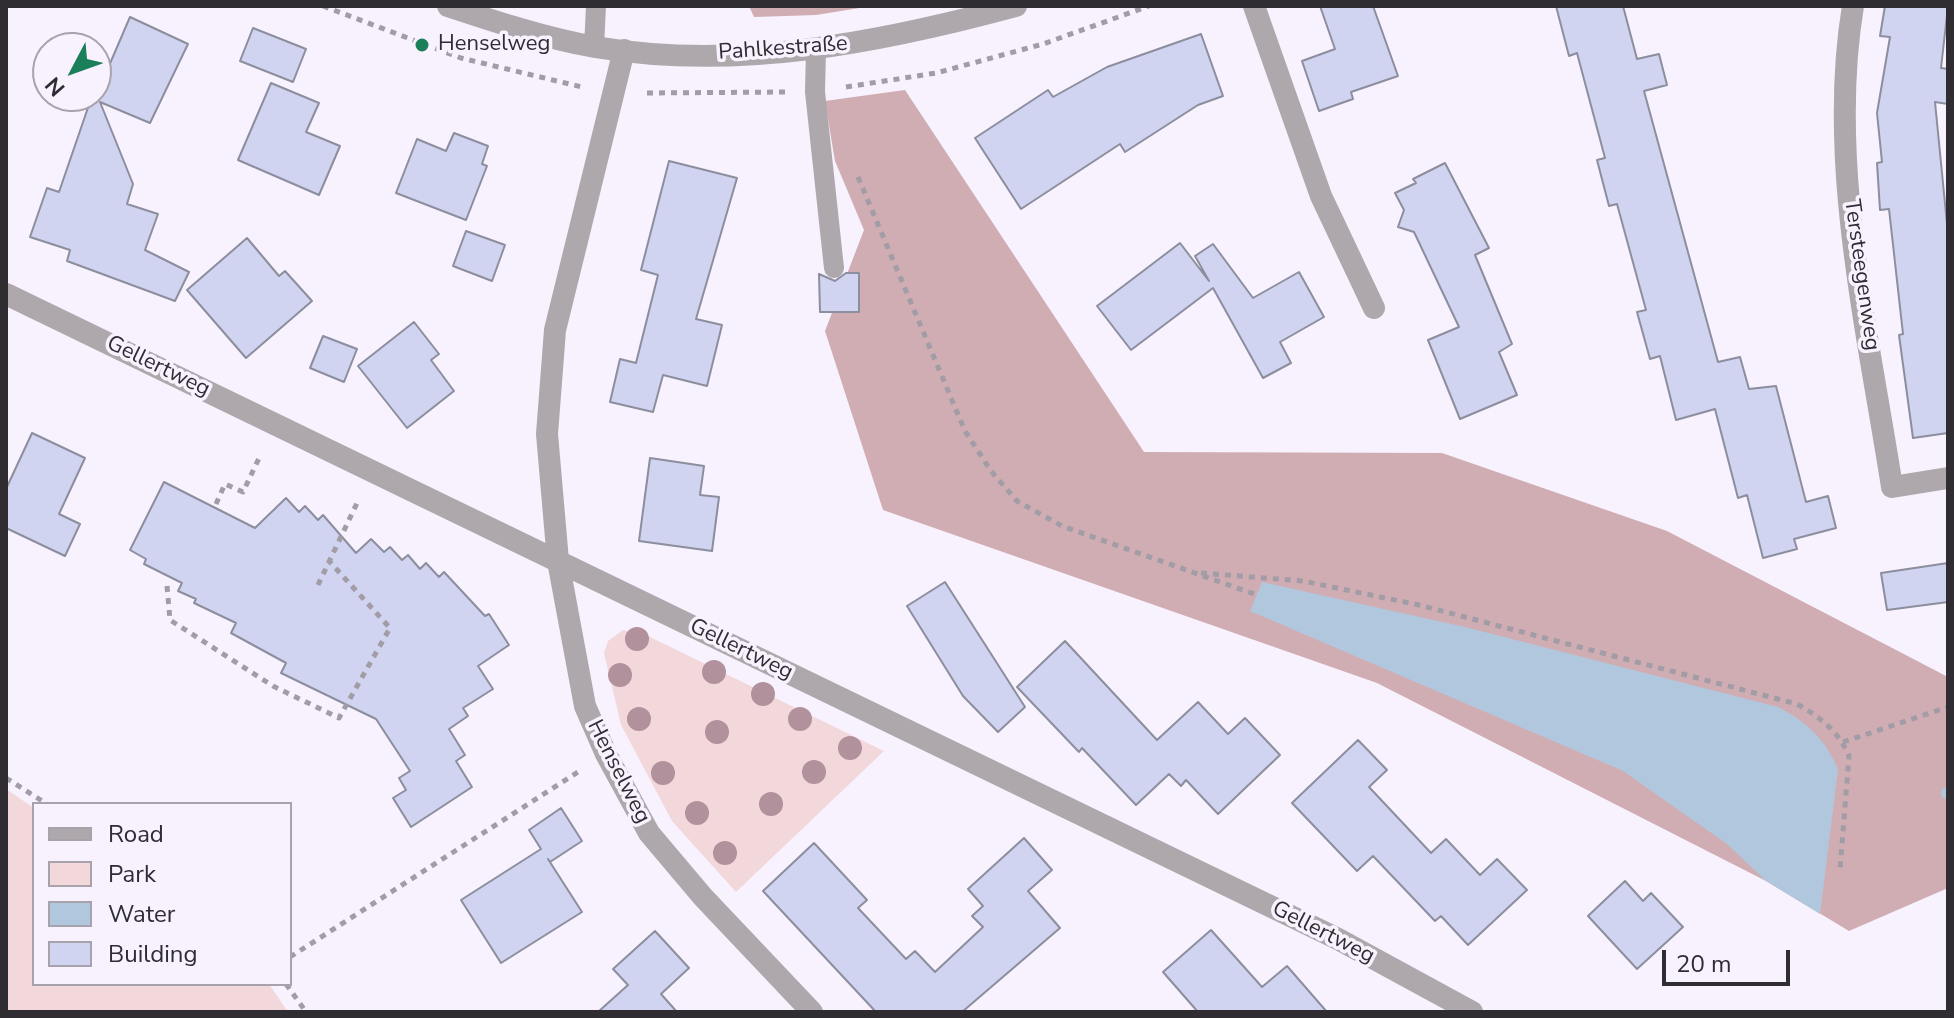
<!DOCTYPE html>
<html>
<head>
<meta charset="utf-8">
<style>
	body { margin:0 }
	#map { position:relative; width:1954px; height:1018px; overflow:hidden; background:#f8f1fe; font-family:"Nunito Sans",sans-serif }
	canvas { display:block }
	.frame { position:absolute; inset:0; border:8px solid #2f2c32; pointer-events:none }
	.legend { position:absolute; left:32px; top:802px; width:260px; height:184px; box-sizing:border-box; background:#f8f1fe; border:2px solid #a8a2ac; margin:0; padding:10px 14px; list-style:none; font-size:24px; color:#2f2c32 }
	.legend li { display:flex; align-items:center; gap:16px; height:40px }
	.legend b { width:40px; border:2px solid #a8a2ac }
	.north { position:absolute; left:32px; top:32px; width:80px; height:80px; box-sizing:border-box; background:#f8f1fe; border:2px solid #a8a2ac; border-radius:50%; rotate:229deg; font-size:22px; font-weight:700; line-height:32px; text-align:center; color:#2f2c32 }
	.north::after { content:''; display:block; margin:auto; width:28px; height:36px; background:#1b805a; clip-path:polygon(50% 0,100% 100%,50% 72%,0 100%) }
	.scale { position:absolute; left:1662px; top:950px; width:128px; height:36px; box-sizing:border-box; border:4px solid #2f2c32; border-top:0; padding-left:10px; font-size:24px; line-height:28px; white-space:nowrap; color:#2f2c32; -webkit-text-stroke:6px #f8f1fe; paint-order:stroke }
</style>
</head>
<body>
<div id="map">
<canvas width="1954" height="1018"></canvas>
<div class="frame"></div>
<ul class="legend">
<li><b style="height:10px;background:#aea7ab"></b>Road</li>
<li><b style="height:22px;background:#f2d8db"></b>Park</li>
<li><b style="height:22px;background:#b1c7de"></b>Water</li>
<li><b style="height:22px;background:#d0d4f1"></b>Building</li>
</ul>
<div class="north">N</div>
<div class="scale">20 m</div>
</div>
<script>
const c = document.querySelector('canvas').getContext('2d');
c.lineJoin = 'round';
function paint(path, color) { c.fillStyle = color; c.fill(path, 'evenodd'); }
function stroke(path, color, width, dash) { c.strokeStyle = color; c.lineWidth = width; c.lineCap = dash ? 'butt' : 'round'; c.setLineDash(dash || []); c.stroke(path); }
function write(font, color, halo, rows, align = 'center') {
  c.font = font + ' "Nunito Sans",sans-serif'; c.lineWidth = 7; c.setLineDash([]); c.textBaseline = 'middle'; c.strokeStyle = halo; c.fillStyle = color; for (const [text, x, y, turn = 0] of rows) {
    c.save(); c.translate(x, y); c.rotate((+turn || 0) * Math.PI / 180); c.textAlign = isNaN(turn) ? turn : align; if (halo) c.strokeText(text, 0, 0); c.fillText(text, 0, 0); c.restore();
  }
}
paint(new Path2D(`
	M 623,630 L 648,636 L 884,751 L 736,892 L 672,821 L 621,725 L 604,653 L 608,641 Z
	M 6,789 L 34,808 L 34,984 L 269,984 L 288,1012 L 6,1012 Z`), '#f2d8db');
paint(new Path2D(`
	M 749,6 L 872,6 L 816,15 L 754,17 Z
	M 905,90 L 1144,452 L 1442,453 L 1667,531 L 1948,677 L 1948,888 L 1849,931 L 1766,881 L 1377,683 L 883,510 L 825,331 L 864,230 L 835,161 L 825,101 Z`), '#d0adb2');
paint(new Path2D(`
	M 1262,582 L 1465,627 L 1778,707 C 1807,722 1825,739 1838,769 L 1820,914 L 1766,881 L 1727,844 L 1623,771 L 1250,611 Z`), '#b1c7de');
stroke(new Path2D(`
	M 1947,793 L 1948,793`), '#b1c7de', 12);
const building = new Path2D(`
	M 1320,6 L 1373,6 L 1398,76 L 1351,92 L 1353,99 L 1319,111 L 1302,61 L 1335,49 Z
	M 1556,6 L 1623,6 L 1637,59 L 1659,54 L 1667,85 L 1644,91 L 1718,362 L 1740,357 L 1749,389 L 1776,386 L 1806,502 L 1828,496 L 1836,528 L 1794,539 L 1797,549 L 1763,558 L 1747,495 L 1738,498 L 1715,409 L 1676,420 L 1660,356 L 1650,359 L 1637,312 L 1646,310 L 1617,204 L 1609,206 L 1597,160 L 1605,158 L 1577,53 L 1569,56 Z
	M 1885,6 L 1948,6 L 1941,68 L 1948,69 L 1948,104 L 1935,102 L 1948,234 L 1948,433 L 1913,438 L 1899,335 L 1903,334 L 1889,209 L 1880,210 L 1877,163 L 1882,162 L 1877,113 L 1890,37 L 1880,36 Z
	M 130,17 L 188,44 L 150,123 L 100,102 L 133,184 L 127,204 L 158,214 L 145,250 L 189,272 L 175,301 L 67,261 L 70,250 L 30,237 L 47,188 L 59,192 L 92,96 L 96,96 Z
	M 253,28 L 306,49 L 293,82 L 240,61 Z
	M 1201,34 L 1223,96 L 1198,105 L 1125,152 L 1120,144 L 1021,209 L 975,138 L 1048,90 L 1053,97 L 1107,67 Z
	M 271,83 L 319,103 L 306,132 L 340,146 L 319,195 L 238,160 Z
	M 454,133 L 488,146 L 482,164 L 487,166 L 466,220 L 396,193 L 417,139 L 446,151 Z
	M 669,161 L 737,178 L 696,319 L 722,325 L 707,386 L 663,375 L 653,412 L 610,402 L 620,359 L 636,363 L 658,275 L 641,270 Z
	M 1445,163 L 1489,248 L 1475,255 L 1512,344 L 1499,352 L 1517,395 L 1460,419 L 1428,340 L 1459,327 L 1414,232 L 1398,227 L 1404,210 L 1395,193 L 1416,183 L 1413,179 Z
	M 466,231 L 505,245 L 492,281 L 453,266 Z
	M 247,238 L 279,276 L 285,271 L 312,301 L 246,358 L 187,290 Z
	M 1180,243 L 1209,281 L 1195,256 L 1213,244 L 1253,298 L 1299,272 L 1324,317 L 1280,342 L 1291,363 L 1263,378 L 1213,288 L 1131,350 L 1097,306 Z
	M 846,273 L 859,273 L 859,312 L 820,312 L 819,274 L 835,281 Z
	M 414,322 L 439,354 L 431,360 L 454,391 L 407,428 L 358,366 Z
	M 323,336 L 357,349 L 344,382 L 310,368 Z
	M 32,433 L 85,458 L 59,514 L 80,524 L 65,556 L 6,528 L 6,489 Z
	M 650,458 L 704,466 L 700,495 L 719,497 L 712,551 L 639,541 Z
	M 164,482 L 255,528 L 286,498 L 299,512 L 305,506 L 318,520 L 323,515 L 356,553 L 371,539 L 384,552 L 390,547 L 402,560 L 408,555 L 420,569 L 426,563 L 439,577 L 444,572 L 485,616 L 489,614 L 509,645 L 478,666 L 493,689 L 463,708 L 468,716 L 449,729 L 465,755 L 456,761 L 472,787 L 411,827 L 393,798 L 406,790 L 399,778 L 410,771 L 376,719 L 281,673 L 286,663 L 231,633 L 236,623 L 194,603 L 196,599 L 178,591 L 182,583 L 144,564 L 146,559 L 130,550 Z
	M 1948,563 L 1948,602 L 1887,610 L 1881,573 Z
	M 945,582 L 1025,707 L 998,732 L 963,696 L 907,606 Z
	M 1065,641 L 1157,740 L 1198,702 L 1228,734 L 1245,718 L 1280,755 L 1218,814 L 1186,780 L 1181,786 L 1169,774 L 1136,805 L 1082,748 L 1079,752 L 1017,687 Z
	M 1358,740 L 1387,770 L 1369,787 L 1431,853 L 1446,839 L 1480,875 L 1497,859 L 1527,890 L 1468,945 L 1441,916 L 1435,921 L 1373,856 L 1357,871 L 1292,803 Z
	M 561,808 L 582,841 L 550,862 L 548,859 L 582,912 L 501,963 L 461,900 L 541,849 L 529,830 Z
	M 1024,838 L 1052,870 L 1028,891 L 1060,928 L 962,1012 L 876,1012 L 763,891 L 814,843 L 867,900 L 858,908 L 906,959 L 915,951 L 935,972 L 983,927 L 972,916 L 983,906 L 968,889 Z
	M 1625,881 L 1643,901 L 1651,893 L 1683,927 L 1637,969 L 1588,916 Z
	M 1211,930 L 1262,987 L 1287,966 L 1327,1012 L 1198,1012 L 1163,972 Z
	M 655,931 L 689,968 L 661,994 L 677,1012 L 598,1012 L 628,985 L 613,969 Z`);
paint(building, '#d0d4f1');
stroke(building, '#8c8e9d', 2);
stroke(new Path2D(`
	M 323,6 L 461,58 L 582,87
	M 846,87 L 936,73 L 1043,44 L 1149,6
	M 647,93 L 785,92
	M 858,177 L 965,431 L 991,471 L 1017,501 L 1062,526 L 1257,595
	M 216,504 L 225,484 L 243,492 L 261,454
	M 1201,573 L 1303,581 L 1419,605 L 1797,704 C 1820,717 1839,732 1849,756 L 1840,870
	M 318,585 L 358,501
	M 167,586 L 170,620 L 273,686 L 339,718 L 390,628 L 329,561
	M 1843,742 L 1948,707
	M 6,778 L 47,804
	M 290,957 L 578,772
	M 286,984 L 306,1012`), '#a29ca6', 5, [6, 6]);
stroke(new Path2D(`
	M 594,47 L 596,6
	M 816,50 L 815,92 L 834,268`), '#aea7ab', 20);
stroke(new Path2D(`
	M 1254,6 L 1321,196 L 1374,308
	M 1853,6 C 1827,161 1868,332 1892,487 L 1948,478
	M 624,50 L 555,330 L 547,434 L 558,561 L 585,706 L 606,754 L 649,833 L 703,897 L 812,1012
	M 6,294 L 1338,939 L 1472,1012`), '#aea7ab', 22);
stroke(new Path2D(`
	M 448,6 C 496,22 545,38 595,47 C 737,71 879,43 1016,6`), '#aea7ab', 22);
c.fillStyle = '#b0919c';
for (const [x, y] of [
	[637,639],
	[714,672],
	[620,675],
	[763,694],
	[639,719],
	[800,719],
	[717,732],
	[850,748],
	[814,772],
	[663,773],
	[771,804],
	[697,813],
	[725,853]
]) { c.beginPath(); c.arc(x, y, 12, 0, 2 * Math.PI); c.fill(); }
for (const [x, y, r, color] of [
	[422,45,8,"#1b805a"]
]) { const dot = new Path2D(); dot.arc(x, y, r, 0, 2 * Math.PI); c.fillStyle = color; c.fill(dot); stroke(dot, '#f8f1fe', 3); }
write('22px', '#2f2c32', '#f8f1fe', [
	["Henselweg",438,45]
], 'left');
write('22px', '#2f2c32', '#f8f1fe', [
	["Pahlkestraße",783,49,-4],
	["Tersteegenweg",1861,275,82],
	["Gellertweg",158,367,26],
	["Gellertweg",741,650,26],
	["Henselweg",618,772,63],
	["Gellertweg",1323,933,27]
]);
</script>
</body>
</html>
